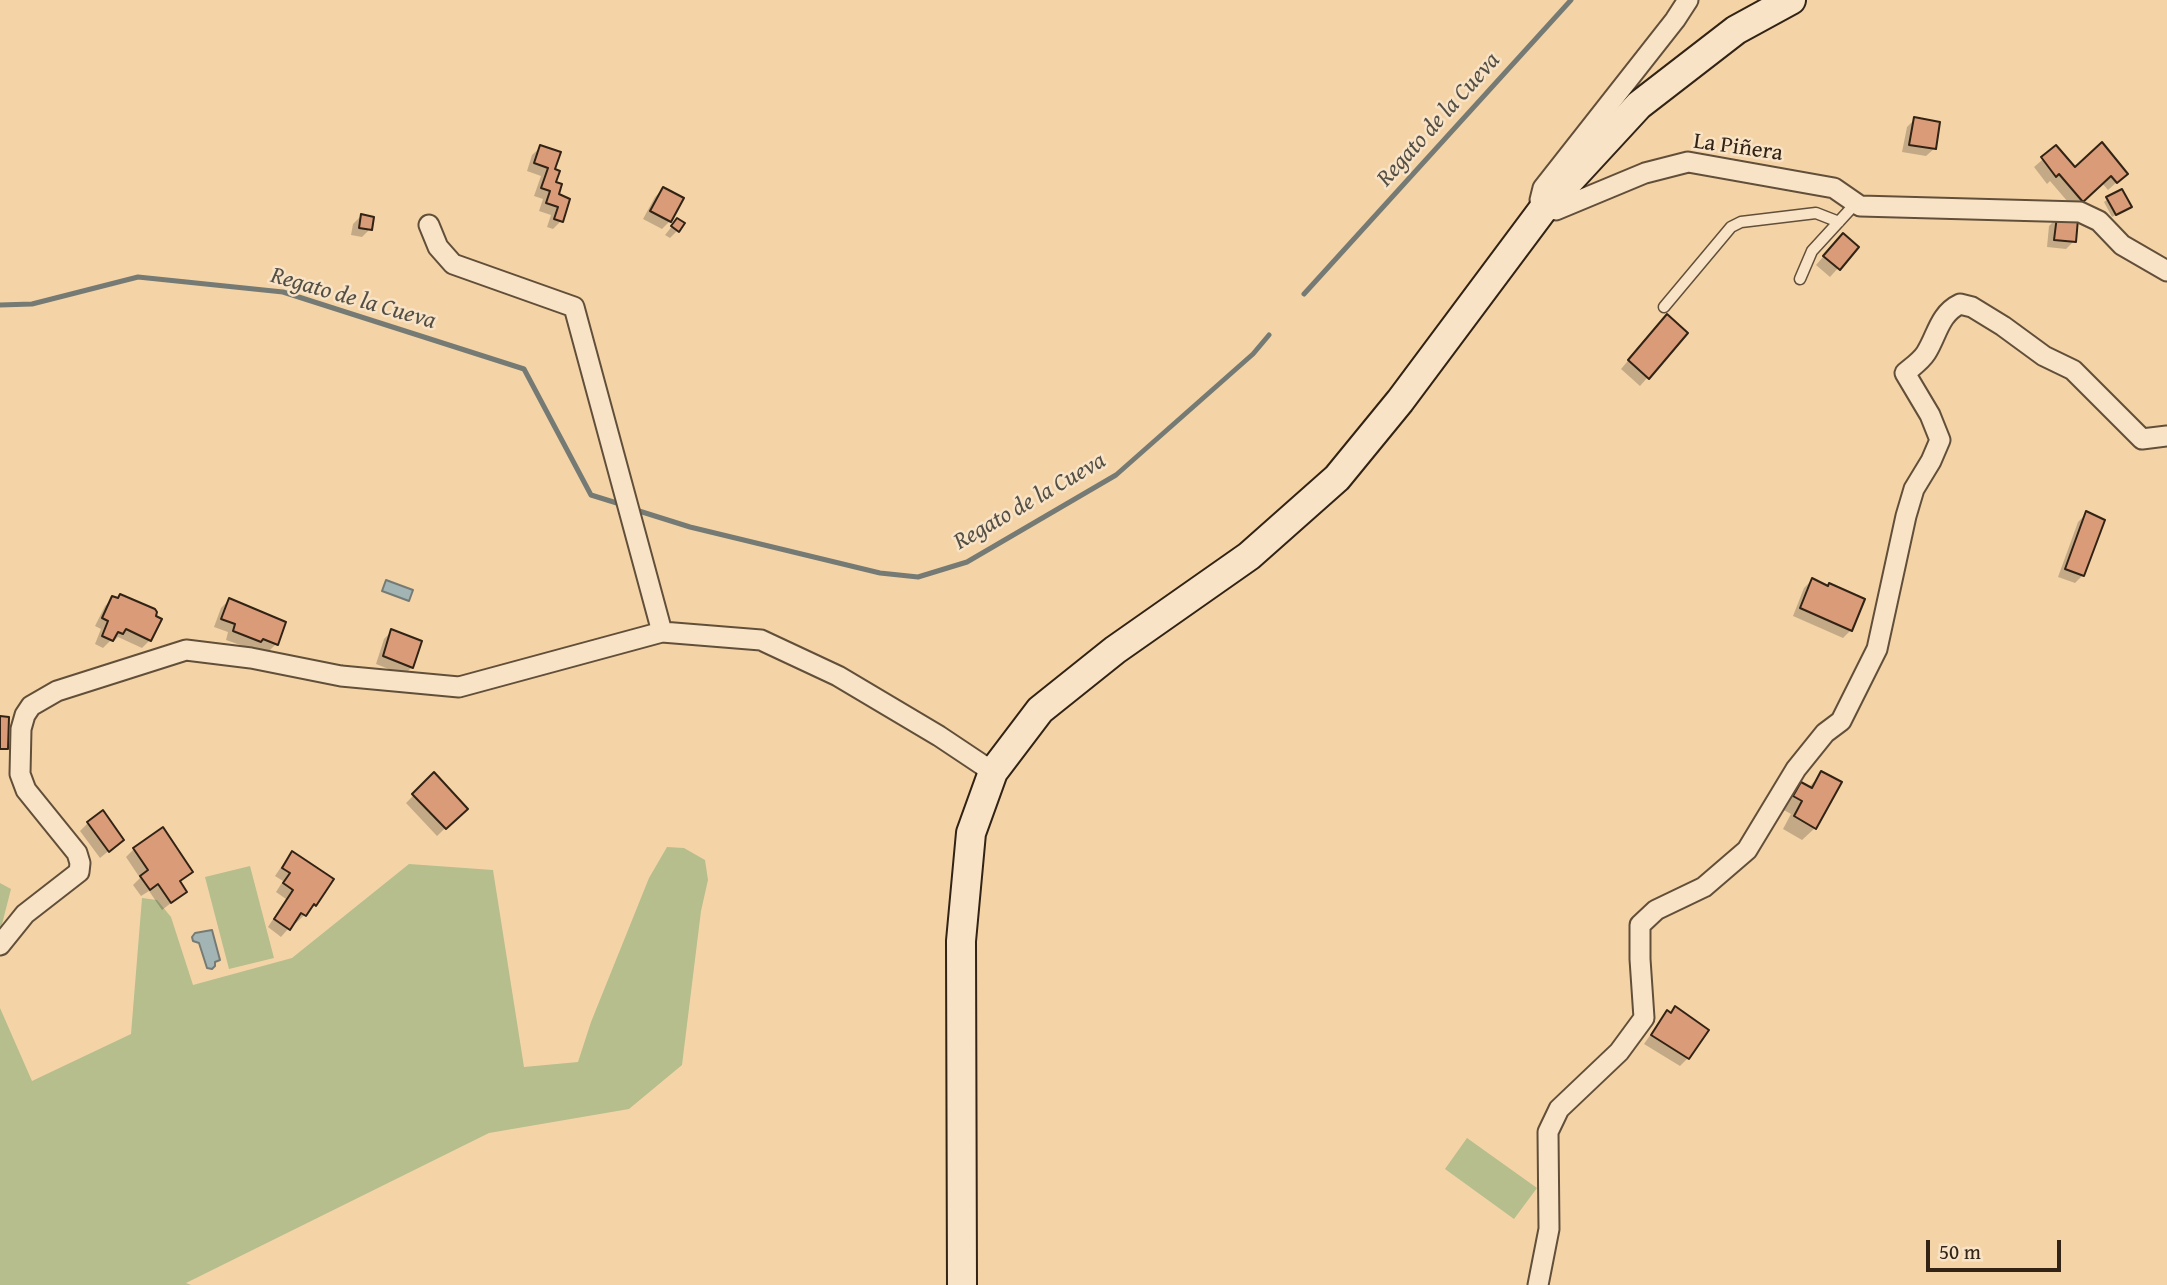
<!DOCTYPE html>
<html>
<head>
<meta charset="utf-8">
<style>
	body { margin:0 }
	#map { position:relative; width:2167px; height:1285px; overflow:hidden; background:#f4d4a7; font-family:"Gentium Book Plus",serif }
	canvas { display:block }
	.scale { position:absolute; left:1926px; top:1240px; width:135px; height:32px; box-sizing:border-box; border:4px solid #322315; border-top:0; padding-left:9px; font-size:21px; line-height:24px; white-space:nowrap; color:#322315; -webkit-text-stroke:5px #f8e3c6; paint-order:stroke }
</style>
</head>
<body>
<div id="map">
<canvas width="2167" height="1285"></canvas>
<div class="scale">50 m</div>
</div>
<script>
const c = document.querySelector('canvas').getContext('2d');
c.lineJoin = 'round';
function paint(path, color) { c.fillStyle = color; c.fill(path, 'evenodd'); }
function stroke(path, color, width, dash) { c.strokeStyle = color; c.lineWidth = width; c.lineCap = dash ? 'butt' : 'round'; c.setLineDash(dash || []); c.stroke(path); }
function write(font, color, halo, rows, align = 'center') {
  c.font = font + ' "Gentium Book Plus",serif'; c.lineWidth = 5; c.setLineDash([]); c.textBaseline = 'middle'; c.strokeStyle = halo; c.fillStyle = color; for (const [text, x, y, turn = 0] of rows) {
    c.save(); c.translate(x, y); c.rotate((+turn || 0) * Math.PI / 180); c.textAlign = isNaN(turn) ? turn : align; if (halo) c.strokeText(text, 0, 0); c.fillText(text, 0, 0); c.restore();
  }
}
paint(new Path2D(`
	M 667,847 L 684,848 L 705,860 L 708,880 L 701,911 L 682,1065 L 629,1109 L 489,1133 L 186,1283 L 191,1285 L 0,1285 L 0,1008 L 32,1081 L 131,1034 L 142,898 L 157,900 L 171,917 L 193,985 L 292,958 L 409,864 L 493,870 L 524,1067 L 578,1062 L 591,1022 L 649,878 Z
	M 250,866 L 274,958 L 229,969 L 205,877 Z
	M 0,883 L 11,889 L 0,932 Z
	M 1467,1138 L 1537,1188 L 1514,1219 L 1445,1169 Z`), '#b5be8c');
const water = new Path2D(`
	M 386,580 L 413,590 L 409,601 L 382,591 Z
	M 212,930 L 220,960 L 215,962 L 215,966 L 212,969 L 207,968 L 199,943 L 193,941 L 192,937 L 195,933 Z`);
paint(water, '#a2b5b4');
stroke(water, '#757b74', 2);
paint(new Path2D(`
	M 1915,119 L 1935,148 L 1926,156 L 1902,152 L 1907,127 Z
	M 541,147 L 553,170 L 561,221 L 553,229 L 547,227 L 551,215 L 539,211 L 543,199 L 534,196 L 541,176 L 527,171 L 532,155 Z
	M 2056,148 L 2075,169 L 2126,174 L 2108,190 L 2102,183 L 2074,209 L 2050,181 L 2047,184 L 2034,167 Z
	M 663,189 L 670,221 L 662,229 L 643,219 L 655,197 Z
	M 2108,199 L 2126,210 L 2112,217 L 2104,202 Z
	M 361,216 L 370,229 L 362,237 L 351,235 L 353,224 Z
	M 2057,218 L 2074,241 L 2066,249 L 2047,247 L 2049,226 Z
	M 677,220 L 678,230 L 670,238 L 665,235 Z
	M 1835,243 L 1857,247 L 1830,277 L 1816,265 Z
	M 1659,324 L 1686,334 L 1640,386 L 1621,369 Z
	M 2086,514 L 2083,575 L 2075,583 L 2058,577 L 2078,522 Z
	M 1812,580 L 1851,630 L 1843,638 L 1793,616 L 1804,588 Z
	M 113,598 L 150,640 L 142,648 L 118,637 L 114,641 L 111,640 L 103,648 L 95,644 L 101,629 L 95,626 L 105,606 Z
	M 229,600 L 276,644 L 268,652 L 254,647 L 252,649 L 226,640 L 228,632 L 214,627 L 221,608 Z
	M 392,631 L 412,667 L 404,675 L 376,664 L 384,639 Z
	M 1822,773 L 1815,828 L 1802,840 L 1783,829 L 1791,814 L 1782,809 L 1789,797 L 1801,784 L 1808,788 Z
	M 434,775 L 465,809 L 437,836 L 406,803 Z
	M 88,823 L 122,840 L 100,858 L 80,831 Z
	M 134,849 L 191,872 L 178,883 L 185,892 L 162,910 L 149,891 L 141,896 L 133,885 L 140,878 L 126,857 Z
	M 293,853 L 332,880 L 315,905 L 296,923 L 294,922 L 281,937 L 268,927 L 286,899 L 276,892 L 283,881 L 275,876 L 285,861 Z
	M 1675,1009 L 1688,1058 L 1680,1066 L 1644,1044 L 1660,1021 Z`), '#0003');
stroke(new Path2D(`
	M 1304,294 L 1571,0
	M 0,305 L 32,304 L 138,277 L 283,292 L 524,369 L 591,495 L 620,504
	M 639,511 L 690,527 L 880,573 L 918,577 L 967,562 L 1116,475 L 1253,354 L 1269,335`), '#757b74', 5);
const building = new Path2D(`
	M 1914,117 L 1940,122 L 1936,149 L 1909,145 Z
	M 2102,142 L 2128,174 L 2117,183 L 2111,176 L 2083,202 L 2059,174 L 2056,177 L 2041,157 L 2056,145 L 2075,167 Z
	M 540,145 L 561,152 L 555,169 L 560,171 L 556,182 L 562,184 L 559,194 L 570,199 L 563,222 L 554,219 L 558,207 L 546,203 L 550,191 L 541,188 L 548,168 L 534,163 Z
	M 663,187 L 684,198 L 671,222 L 650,211 Z
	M 2122,189 L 2132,207 L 2116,215 L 2106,197 Z
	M 361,214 L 374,217 L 372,230 L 359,228 Z
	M 2057,216 L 2078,219 L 2076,242 L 2054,240 Z
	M 677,218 L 685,223 L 679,232 L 671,226 Z
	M 1843,233 L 1859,247 L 1840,270 L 1823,256 Z
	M 1667,314 L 1688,333 L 1649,379 L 1628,360 Z
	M 2086,511 L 2105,520 L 2084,576 L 2065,569 Z
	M 1812,578 L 1828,586 L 1829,583 L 1865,599 L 1852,631 L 1800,608 Z
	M 120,594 L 155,609 L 157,612 L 156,616 L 162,619 L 151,641 L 126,629 L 123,634 L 118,632 L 113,641 L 102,636 L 108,621 L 102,618 L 112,596 L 118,598 Z
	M 229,598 L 286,622 L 278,645 L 263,639 L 261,642 L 233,631 L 235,624 L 221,619 Z
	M 391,629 L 422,641 L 413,668 L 383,656 Z
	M 0,716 L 9,717 L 8,749 L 0,749 Z
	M 1821,771 L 1842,782 L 1816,829 L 1794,816 L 1802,801 L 1793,796 L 1801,782 L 1812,788 Z
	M 434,772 L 468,809 L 446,829 L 412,794 Z
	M 103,810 L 124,840 L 109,852 L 87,822 Z
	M 163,827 L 193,872 L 180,881 L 187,892 L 171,903 L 158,884 L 150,890 L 140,876 L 148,870 L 133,848 Z
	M 292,851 L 334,879 L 316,906 L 314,904 L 306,916 L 301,913 L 290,930 L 274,919 L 293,890 L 283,883 L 290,873 L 282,868 Z
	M 1675,1006 L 1709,1030 L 1689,1059 L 1651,1035 L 1667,1010 L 1671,1013 Z`);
paint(building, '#d99b78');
stroke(building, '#322315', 2);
const lane = new Path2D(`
	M 1800,279 L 1812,251 L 1856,203
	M 1664,307 L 1731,227 L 1741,222 L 1816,213 L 1839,222`);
const street = new Path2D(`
	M 1688,0 L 1675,20 L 1543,188 L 1540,200 L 1544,208 L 1556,210 L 1645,173 L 1688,162 L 1834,188 L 1860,206 L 2080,212 L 2099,221 L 2122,245 L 2167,271
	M 429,225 L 438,247 L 453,264 L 574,307 L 662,632
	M 0,945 L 25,914 L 79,872 L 80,863 L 77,853 L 26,790 L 20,774 L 21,729 L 25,715 L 31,706 L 57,691 L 186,650 L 251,658 L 341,676 L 459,687 L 662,632 L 761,640 L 838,676 L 939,736 L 993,772
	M 1538,1285 L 1549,1229 L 1548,1132 L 1559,1109 L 1619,1052 L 1644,1018 L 1640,959 L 1640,925 L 1656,910 L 1704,887 L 1747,850 L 1796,769 L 1825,733 L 1841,721 L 1877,649 L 1906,516 L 1914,489 L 1931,461 L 1940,440 L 1930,415 L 1905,373 C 1912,367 1921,361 1926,353 C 1937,336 1939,314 1960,304 L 1972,307 L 2003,326 L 2044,356 L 2073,370 L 2142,439 L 2167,436`);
const secondary = new Path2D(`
	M 962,1285 L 961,941 L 971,833 L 993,772 L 1040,710 L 1115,650 L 1249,556 L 1337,478 L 1400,401 L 1544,208 L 1639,105 L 1736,30 L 1791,0`);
stroke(lane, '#624f3a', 13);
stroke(street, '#624f3a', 23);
stroke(secondary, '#322315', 32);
stroke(lane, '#f8e3c6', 10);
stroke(street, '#f8e3c6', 19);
stroke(secondary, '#f8e3c6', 28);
write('23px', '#322315', '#f8e3c6', [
	["La Piñera",1738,148,8]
]);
write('italic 24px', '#544f45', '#f8e3c6', [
	["Regato de la Cueva",1439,120,-48],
	["Regato de la Cueva",353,299,16],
	["Regato de la Cueva",1030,502,-30]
]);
</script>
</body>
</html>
